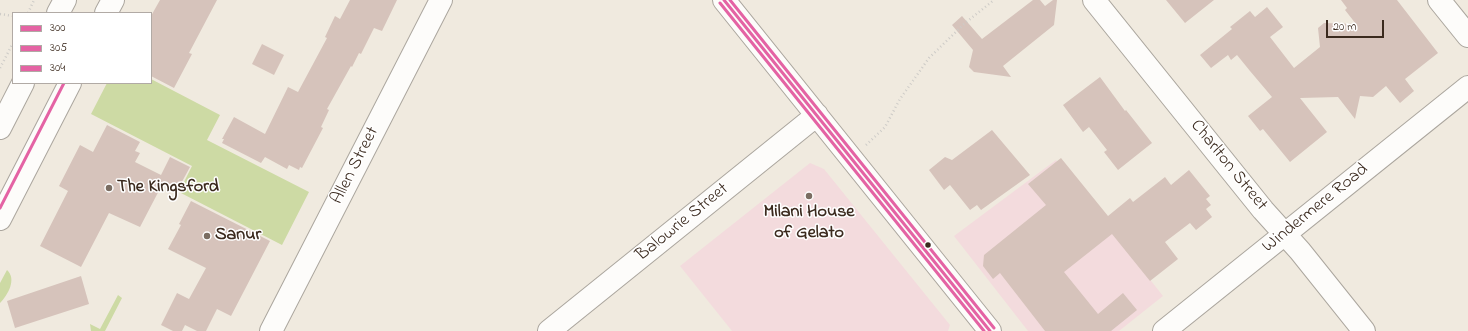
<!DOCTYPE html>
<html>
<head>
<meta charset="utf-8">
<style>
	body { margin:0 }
	#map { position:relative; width:1468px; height:331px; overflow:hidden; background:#f0eadf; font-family:"Indie Flower",sans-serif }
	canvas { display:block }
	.legend { position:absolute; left:12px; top:12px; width:140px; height:72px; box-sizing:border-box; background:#fff; border:1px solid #b1aaa5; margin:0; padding:5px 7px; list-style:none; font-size:12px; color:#3b2a1e }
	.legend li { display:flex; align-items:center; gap:8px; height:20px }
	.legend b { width:20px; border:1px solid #b1aaa5 }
	.scale { position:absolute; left:1326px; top:20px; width:58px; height:18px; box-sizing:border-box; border:2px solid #3b2a1e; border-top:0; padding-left:5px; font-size:12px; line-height:14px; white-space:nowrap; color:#3b2a1e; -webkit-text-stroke:3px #fff; paint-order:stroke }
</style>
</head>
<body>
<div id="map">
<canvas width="1468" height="331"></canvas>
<ul class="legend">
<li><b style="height:5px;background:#e463a4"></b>300</li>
<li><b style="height:5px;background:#e463a4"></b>305</li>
<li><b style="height:5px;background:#e463a4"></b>304</li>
</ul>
<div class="scale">20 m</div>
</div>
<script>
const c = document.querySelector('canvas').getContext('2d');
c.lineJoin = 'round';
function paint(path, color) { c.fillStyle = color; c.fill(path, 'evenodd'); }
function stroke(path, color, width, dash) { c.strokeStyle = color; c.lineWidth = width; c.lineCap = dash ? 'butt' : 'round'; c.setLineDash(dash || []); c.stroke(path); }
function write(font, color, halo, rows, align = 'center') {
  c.font = font + ' "Indie Flower",sans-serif'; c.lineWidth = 3; c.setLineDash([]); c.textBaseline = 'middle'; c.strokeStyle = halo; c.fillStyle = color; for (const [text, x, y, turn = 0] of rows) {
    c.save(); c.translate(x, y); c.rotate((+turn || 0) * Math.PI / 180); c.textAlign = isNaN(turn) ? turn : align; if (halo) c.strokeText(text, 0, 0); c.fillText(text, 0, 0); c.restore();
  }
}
paint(new Path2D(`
	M 1056,160 L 1163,296 L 1119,331 L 1028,331 L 954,236 Z
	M 810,163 L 824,169 L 950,325 L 948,331 L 732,331 L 680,266 Z`), '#f3dbdd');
paint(new Path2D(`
	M 151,79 L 220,115 L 207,140 L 309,192 L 282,245 L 179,192 L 192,166 L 91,114 L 107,83 L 151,83 Z
	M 7,270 C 17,279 8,295 0,303 L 0,283 Z
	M 118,295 L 122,298 L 105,331 L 91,331 L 90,324 L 100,329 Z`), '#cddaa4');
paint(new Path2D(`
	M 160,0 L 217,0 L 189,53 L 192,54 L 174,88 L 151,76 L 151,16 Z
	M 350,0 L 397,0 L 382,31 L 374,28 L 361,54 L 359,53 L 352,67 L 351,66 L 327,109 L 329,110 L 321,127 L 323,128 L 302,168 L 300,167 L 299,170 L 289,165 L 287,169 L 265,157 L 261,163 L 222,143 L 224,139 L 222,139 L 234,117 L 265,134 L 288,87 L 298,92 L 327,38 L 325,37 L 335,16 L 340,19 Z
	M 1033,0 L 1040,0 L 1045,6 L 1053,0 L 1057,0 L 1054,25 L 1003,66 L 1011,77 L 974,72 L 969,67 L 973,50 L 952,25 L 962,16 L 982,39 Z
	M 1166,0 L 1214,0 L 1185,23 Z
	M 1341,0 L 1397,0 L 1438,53 L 1405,79 L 1414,91 L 1400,103 L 1386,86 L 1373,97 L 1360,96 L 1355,119 L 1338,97 L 1300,98 L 1327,132 L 1290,162 L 1263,129 L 1260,131 L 1248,116 L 1272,97 L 1250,71 L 1237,55 L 1231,60 L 1228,55 L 1211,68 L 1200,55 L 1232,29 L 1230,27 L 1250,11 L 1255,17 L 1267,7 L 1283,27 L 1270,37 L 1294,68 L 1320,47 L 1318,28 L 1324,23 L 1356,24 L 1345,10 L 1347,8 Z
	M 262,44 L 284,55 L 274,75 L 252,64 Z
	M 1100,77 L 1125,111 L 1126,110 L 1152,143 L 1118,170 L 1104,152 L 1107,150 L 1089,127 L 1083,132 L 1063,105 Z
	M 107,125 L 140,142 L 135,151 L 140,153 L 135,162 L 161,175 L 170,157 L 190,167 L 178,189 L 164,181 L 140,227 L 109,213 L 81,267 L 40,246 L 68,191 L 59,186 L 80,145 L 93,152 Z
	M 992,130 L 1030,175 L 981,210 L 977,205 L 970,210 L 950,185 L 944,190 L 929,170 L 945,157 L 952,160 Z
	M 1061,158 L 1108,216 L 1130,198 L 1133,202 L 1165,177 L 1171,185 L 1189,170 L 1210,196 L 1206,199 L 1211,205 L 1206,209 L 1212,217 L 1196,230 L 1190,223 L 1165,242 L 1178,259 L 1150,281 L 1112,234 L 1064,272 L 1098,314 L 1123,293 L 1137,310 L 1111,331 L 1045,331 L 1000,273 L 993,279 L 983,266 L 984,255 L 1046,205 L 1028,184 Z
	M 191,201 L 270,241 L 231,316 L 217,309 L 206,331 L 197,331 L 185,325 L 182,331 L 173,331 L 161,325 L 177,293 L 189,299 L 206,268 L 168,249 L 181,225 L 179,224 Z
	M 81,276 L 89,304 L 15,328 L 7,301 Z`), '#d6c3bb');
const minor = new Path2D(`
	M 724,0 L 990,331
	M 1094,0 L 1263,210 L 1300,251 L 1364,331
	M 1439,0 L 1468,36
	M 271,331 L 441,0
	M 549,331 L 817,115
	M 1164,331 L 1468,87`);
const highway = new Path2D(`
	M 58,13 L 65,0
	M 106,13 L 113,0
	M 0,128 L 23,83
	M 0,219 L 70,83`);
stroke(minor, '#aba69e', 24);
stroke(highway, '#aba69e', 24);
stroke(new Path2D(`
	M 28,13 L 34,0
	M 0,14 L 13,16
	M 0,68 L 13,43
	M 866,145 L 885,127 L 900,99 L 929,58 L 964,24 L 994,0`), '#cdcbc7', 2.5, [1, 3]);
stroke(minor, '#fdfcfa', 22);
stroke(highway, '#fdfcfa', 22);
stroke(new Path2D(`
	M 724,0 L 990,331`), '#e463a4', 3);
stroke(new Path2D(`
	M 720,3 L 984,331`), '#e463a4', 3);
stroke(new Path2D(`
	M 730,0 L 994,328
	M 0,208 L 64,83`), '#e463a4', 3);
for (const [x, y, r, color] of [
	[109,188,4,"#7a6d62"],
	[809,196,4,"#7a6d62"],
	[207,236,4,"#7a6d62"],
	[928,245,3.5,"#3b2a1e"]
]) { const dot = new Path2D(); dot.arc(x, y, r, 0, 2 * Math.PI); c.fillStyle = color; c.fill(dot); stroke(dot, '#fff', 1.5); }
write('18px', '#3b2a1e', '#fff', [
	["Allen Street",356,166,-63],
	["Charlton Street",1228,166,51],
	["Windermere Road",1316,209,-39],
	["Balowrie Street",683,223,-39]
]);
write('bold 18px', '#3b2a1e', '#fff', [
	["The Kingsford",117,188],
	["Milani House",809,213,"center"],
	["of Gelato",809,234,"center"],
	["Sanur",215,236]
], 'left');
</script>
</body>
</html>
